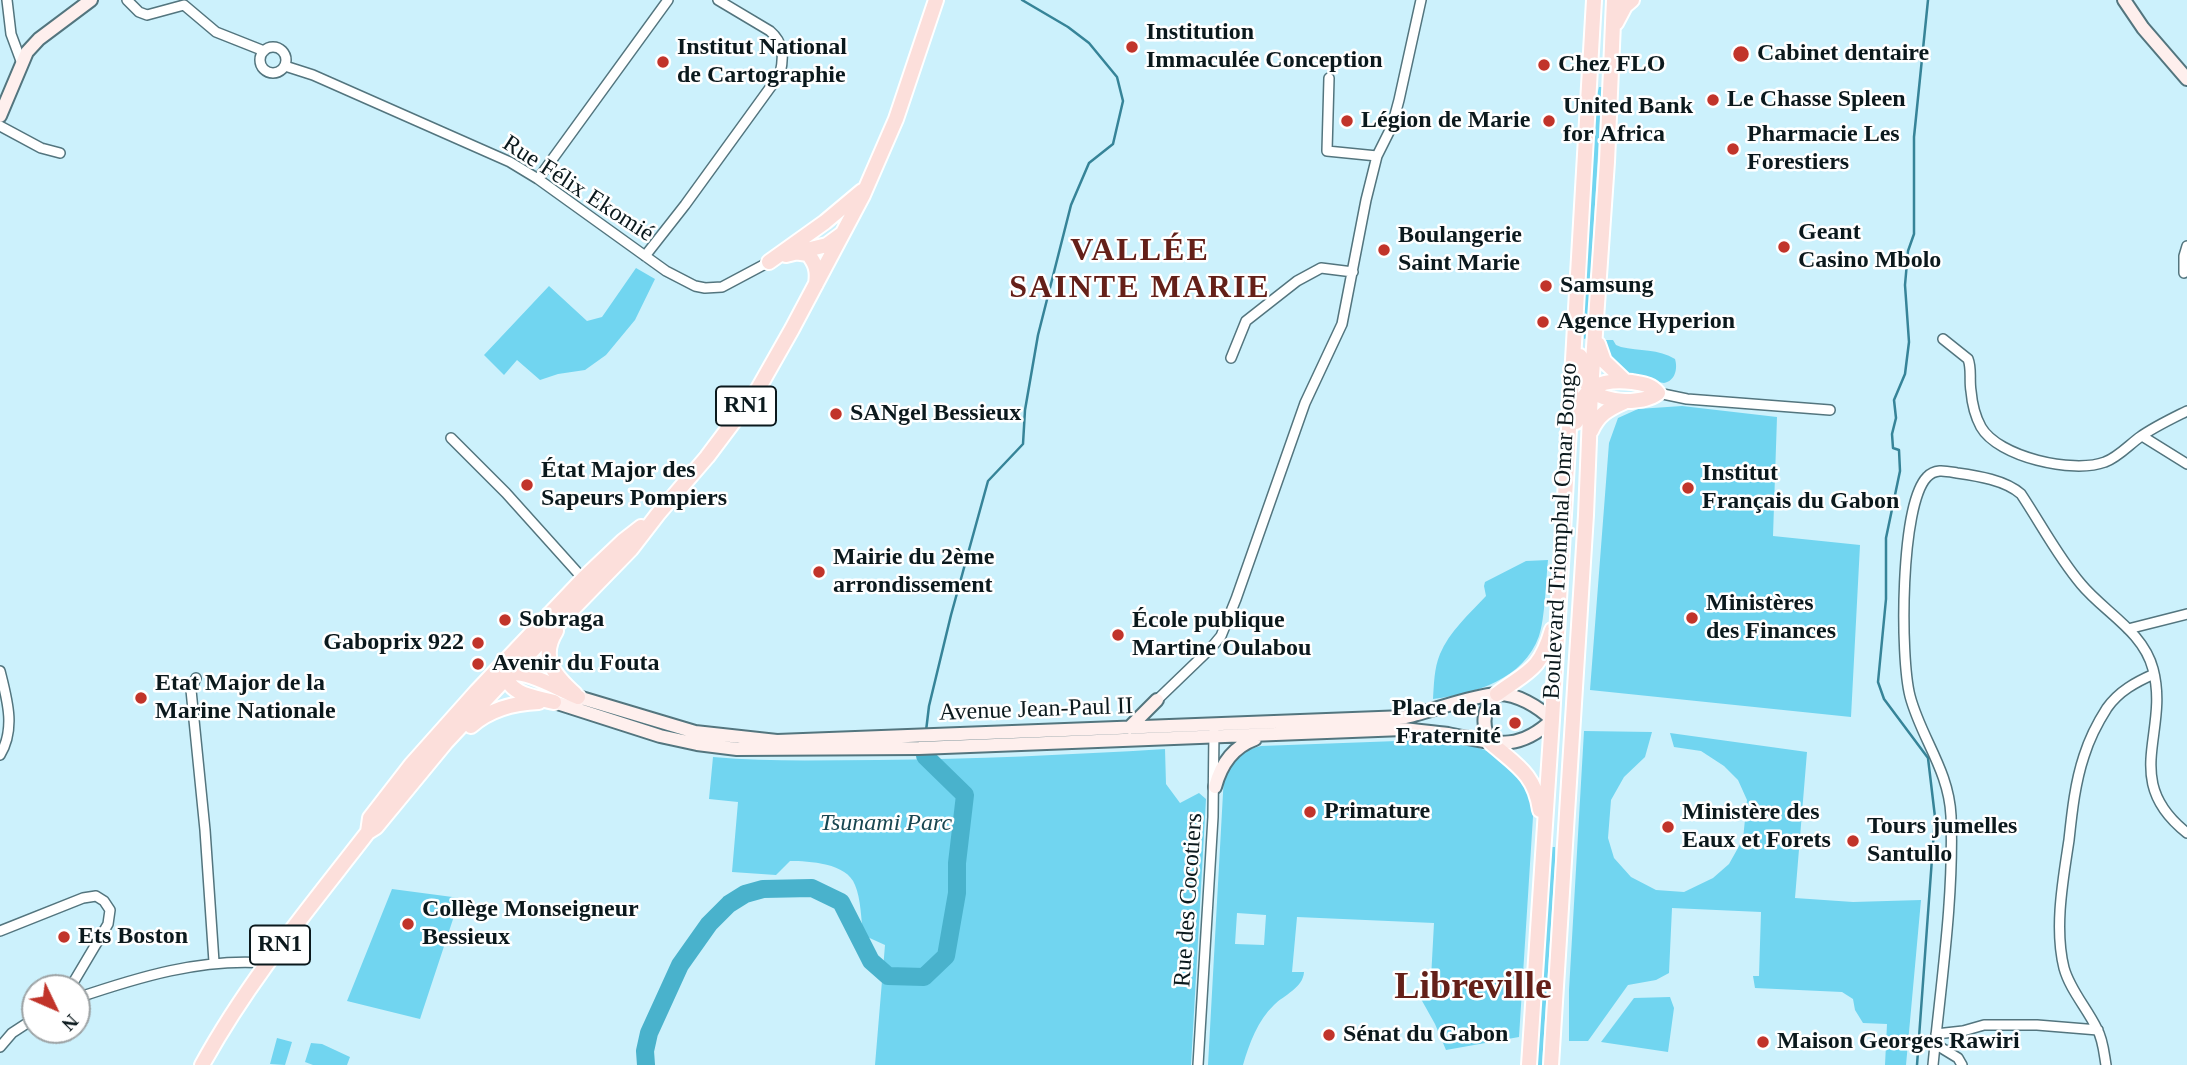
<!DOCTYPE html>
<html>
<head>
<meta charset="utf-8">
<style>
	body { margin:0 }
	#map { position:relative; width:2187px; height:1065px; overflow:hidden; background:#ccf1fc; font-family:Georgia,serif }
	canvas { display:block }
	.north { position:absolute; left:21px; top:974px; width:70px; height:70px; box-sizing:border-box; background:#fff; border:2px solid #9da3a5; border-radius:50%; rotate:134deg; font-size:19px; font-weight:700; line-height:28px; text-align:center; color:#0b191d }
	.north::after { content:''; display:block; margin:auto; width:24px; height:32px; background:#c1342a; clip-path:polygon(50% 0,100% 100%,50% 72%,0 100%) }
</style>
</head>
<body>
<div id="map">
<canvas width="2187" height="1065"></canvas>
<div class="north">N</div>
</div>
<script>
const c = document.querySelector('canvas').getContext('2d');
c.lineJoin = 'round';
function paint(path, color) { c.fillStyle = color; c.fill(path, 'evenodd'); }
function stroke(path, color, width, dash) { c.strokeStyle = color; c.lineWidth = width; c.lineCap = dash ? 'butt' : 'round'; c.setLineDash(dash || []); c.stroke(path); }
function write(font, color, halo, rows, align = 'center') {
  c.font = font + ' Georgia,serif'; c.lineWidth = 5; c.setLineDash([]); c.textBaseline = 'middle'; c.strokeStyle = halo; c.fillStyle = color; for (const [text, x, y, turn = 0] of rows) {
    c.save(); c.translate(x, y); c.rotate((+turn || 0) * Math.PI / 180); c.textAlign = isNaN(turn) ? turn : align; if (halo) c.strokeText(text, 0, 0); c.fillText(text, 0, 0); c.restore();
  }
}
paint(new Path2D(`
	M 1599,87 L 1602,87 L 1587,338 L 1584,339 L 1583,292 L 1594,108 Z
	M 636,268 L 655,279 L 635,320 L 606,355 L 585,370 L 558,374 L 540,380 L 517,360 L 504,375 L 484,355 L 549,286 L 587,321 L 602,317 Z
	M 1605,340 L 1613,340 L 1616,345 L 1621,347 C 1639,351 1659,349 1675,359 C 1678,369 1675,381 1664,383 C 1640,379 1605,371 1605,340 Z
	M 1682,406 L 1777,417 L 1773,536 L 1860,545 L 1851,717 L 1590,690 L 1609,443 L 1618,418 L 1638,409 Z
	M 1548,560 C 1546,580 1545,619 1539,636 C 1524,679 1475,694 1433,699 C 1434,685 1434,668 1440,654 C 1449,632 1470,613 1486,596 L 1484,586 L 1485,582 L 1526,561 Z
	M 1584,731 L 1652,732 L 1645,757 L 1624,777 L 1611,800 L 1608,838 L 1614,858 L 1631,877 L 1656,890 L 1684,892 L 1713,878 L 1729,864 L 1743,839 L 1747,800 L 1738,780 L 1724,766 L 1701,751 L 1674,747 L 1670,733 L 1807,752 L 1795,898 L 1853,902 L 1921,900 L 1906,1065 L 1885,1065 L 1887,1024 L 1863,1023 L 1855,1010 L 1853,999 L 1842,992 L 1755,988 L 1753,976 L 1759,976 L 1761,912 L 1672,908 L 1669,973 L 1656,980 L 1628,985 L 1588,1041 L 1569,1041 L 1569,990 Z
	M 1425,740 C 1457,744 1495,744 1518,772 C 1524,780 1529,792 1534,801 L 1519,1037 L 1446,1050 L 1435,1024 L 1421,999 L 1430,997 L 1434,923 L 1297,917 L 1292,972 L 1304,972 C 1303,988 1284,995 1274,1005 C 1258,1020 1249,1044 1243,1065 L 1208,1065 L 1224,775 C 1235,760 1243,750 1261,746 ZM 1237,913 L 1266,915 L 1264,945 L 1235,944 Z
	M 1165,749 L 1166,784 L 1180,803 L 1199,793 L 1206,799 L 1191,1065 L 875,1065 L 885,945 L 863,935 C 861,919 861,899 855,885 C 847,863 809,861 790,861 L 776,875 L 732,872 L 738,802 L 709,799 L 713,757 C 768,762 823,760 878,760 C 974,759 1069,755 1165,749 Z
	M 1549,847 L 1555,847 L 1555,863 L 1542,1065 L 1536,1065 Z
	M 392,889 L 460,898 L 420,1019 L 347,1001 Z
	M 1670,997 L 1674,1008 L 1668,1052 L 1601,1042 L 1634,998 Z
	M 277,1038 L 292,1042 L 285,1065 L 270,1064 Z
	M 311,1043 L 322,1044 L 350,1057 L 347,1065 L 313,1065 L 305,1062 Z`), '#71d5f0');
stroke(new Path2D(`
	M 926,731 L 929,706 L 951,615 L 988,481 L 1023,444 L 1025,410 L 1038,335 L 1071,205 L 1089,163 L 1113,144 L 1123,101 L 1117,77 L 1089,43 L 1068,27 L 1022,0
	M 1917,1065 L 1935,817 L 1928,758 L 1884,699 L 1878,682 L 1886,599 L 1886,538 L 1900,471 L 1899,450 L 1893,448 L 1892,434 L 1896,418 L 1894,400 L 1905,374 L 1909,342 L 1905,285 L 1908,251 L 1914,234 L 1914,137 L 1928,0`), '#368498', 2.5);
stroke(new Path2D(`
	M 646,1065 L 645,1051 L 649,1033 L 680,965 L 709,924 L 729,904 L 745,894 L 763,889 L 812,888 L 841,902 L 871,961 L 888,976 L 924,977 L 946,956 L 957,893 L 957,863 L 965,795 L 925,756`), '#49b2cc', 18);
const street = new Path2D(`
	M 7,0 L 11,34 L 21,61
	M 127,0 L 139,12 L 147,15 L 184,5 L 216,32 L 264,51
	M260 60a13 13 0 1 1 26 0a13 13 0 1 1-26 0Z
	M 285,66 L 313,75 L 510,162 L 538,179 L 666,271 L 695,286 L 705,288 L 722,287 L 769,262
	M 1329,78 L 1327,151 L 1377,156
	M 0,126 L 41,148 L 60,153
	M 538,179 L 668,0
	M 645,256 L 685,205 L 780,74 C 784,57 784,43 770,31 L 718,0
	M 2184,273 L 2184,256 L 2187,246
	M 1943,339 L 1968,359 C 1972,369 1969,380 1971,391 C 1972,403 1975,416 1981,427 C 1998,457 2073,474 2105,462 C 2117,458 2129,445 2140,437 C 2154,427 2171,419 2187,411
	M 1231,358 L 1246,321 L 1297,281 L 1321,268 L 1353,272
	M 1658,393 L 1687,399 L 1830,410
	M 2142,436 L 2187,464
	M 451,438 L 506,493 L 586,582
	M 2128,629 L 2187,614
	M 0,671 C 7,699 16,729 0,755
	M 196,678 L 191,690 L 205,830 L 214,962
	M 1157,700 L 1211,648 L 1221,636 L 1236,599 L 1305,403 L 1342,324 L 1366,200 L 1377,156 L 1392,126 L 1399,100 L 1421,0
	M 0,931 L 83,898 L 96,896 L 104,901 L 110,910 L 108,924 L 70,988
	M 77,998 C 139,977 201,958 266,963
	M 1936,1034 L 1963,1031 L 1984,1025 L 2037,1025 L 2098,1030
	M 1935,1044 L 1958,1058 L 1962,1065
	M 0,1047 L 12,1033 L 35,1018
	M 1198,1065 L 1213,817 L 1214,731
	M 1933,1065 C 1941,982 1954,899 1951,816 C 1949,770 1921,738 1910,696 C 1900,657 1900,505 1927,477 C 1935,468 1946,471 1957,473 C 1978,476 2005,480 2021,494 C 2041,524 2058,557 2081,584 C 2104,612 2143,631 2153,669 C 2170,733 2120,780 2187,833
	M 2106,1065 C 2104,1053 2103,1039 2097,1029 C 2087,1008 2070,990 2064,968 C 2054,928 2063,880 2069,840 C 2072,812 2075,783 2084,756 C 2089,740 2098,722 2107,708 C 2119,691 2136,682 2154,674`);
const secondary = new Path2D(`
	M 2124,0 L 2143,28 L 2187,79
	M 0,116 L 27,52 L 39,39 L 91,0
	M 554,702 L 660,736 L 697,744 L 737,749 L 919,748 L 1403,729 C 1418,731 1433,732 1448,734 C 1491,742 1516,754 1552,720 C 1539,707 1516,693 1497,694 C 1469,696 1434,711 1405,717 L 777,741 L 695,732 L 578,697
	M 1129,728 L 1157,700
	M 1491,743 C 1481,726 1482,709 1497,694
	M 1215,787 C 1221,764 1233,747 1255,739`);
const primary = new Path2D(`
	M 1616,23 L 1625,6 L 1632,0
	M 794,252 L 808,254 C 816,264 818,271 816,284
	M 786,255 L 827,245 L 842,234
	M 769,262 L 825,222 L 862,191
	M 1598,344 L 1604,361 L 1625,381
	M 1576,422 C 1579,388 1600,378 1632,382 C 1642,384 1651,384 1658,393 C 1650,399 1641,400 1631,401 C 1598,401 1581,391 1580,356
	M 1591,431 C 1598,415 1608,409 1624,402
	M 556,631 C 539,658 554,675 575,694
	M 505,670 C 506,695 535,697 554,702
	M 505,674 C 525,668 558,689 578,697
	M 1497,694 C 1528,671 1540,671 1552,630
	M 471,726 C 490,709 513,703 539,702
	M 1491,743 C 1516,765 1535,774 1540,810
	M 368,832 L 370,818 L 411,765 L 477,691 L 584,578 L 623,541 L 641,527
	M 202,1065 C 248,981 310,907 368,832 L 376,827 L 446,742 L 519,664 L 631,549 L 658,514 L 707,457 L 758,389 L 792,329 L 863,195 L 896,119 L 936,0
	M 1529,1065 L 1552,720 L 1594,0
	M 1551,1065 L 1586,515 L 1591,390 L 1607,162 L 1614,0`);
stroke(street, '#53757e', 12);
stroke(secondary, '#53757e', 16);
stroke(primary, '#fff', 18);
stroke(street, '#fff', 9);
stroke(secondary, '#feefed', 12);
stroke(primary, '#fcdfdb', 14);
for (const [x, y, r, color] of [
	[1132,47,7,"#c1342a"],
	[1741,54,9,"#c1342a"],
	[663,62,7,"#c1342a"],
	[1544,65,7,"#c1342a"],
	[1713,100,7,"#c1342a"],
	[1347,121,7,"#c1342a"],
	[1549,121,7,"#c1342a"],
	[1733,149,7,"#c1342a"],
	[1784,247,7,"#c1342a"],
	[1384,250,7,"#c1342a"],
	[1546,286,7,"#c1342a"],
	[1543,322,7,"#c1342a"],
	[836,414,7,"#c1342a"],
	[527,485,7,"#c1342a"],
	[1688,488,7,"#c1342a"],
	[819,572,7,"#c1342a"],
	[1692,618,7,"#c1342a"],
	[505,620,7,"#c1342a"],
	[1118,635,7,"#c1342a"],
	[478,643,7,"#c1342a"],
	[478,664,7,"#c1342a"],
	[141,698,7,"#c1342a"],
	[1515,723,7,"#c1342a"],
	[1310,812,7,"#c1342a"],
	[1668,827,7,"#c1342a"],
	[1853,841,7,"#c1342a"],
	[408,924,7,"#c1342a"],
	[64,937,7,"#c1342a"],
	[1329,1035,7,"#c1342a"],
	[1763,1042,7,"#c1342a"]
]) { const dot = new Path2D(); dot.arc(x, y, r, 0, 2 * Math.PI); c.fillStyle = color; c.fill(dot); stroke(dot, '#fff', 2.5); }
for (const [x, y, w] of [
	[746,406,60],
	[280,945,60]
]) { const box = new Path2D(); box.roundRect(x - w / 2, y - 19.5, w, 39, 5); c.fillStyle = '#fff'; c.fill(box); stroke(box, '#0b191d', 2); }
write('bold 23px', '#0b191d', null, [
	["RN1",746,406],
	["RN1",280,945]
]);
write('bold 24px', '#0b191d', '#fff', [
	["Institution",1146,33],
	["Immaculée Conception",1146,61],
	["Institut National",677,48],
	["de Cartographie",677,76],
	["Cabinet dentaire",1757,54],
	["Chez FLO",1558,65],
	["Le Chasse Spleen",1727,100],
	["United Bank",1563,107],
	["for Africa",1563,135],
	["Légion de Marie",1361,121],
	["Pharmacie Les",1747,135],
	["Forestiers",1747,163],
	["Geant",1798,233],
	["Casino Mbolo",1798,261],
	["Boulangerie",1398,236],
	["Saint Marie",1398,264],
	["Samsung",1560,286],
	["Agence Hyperion",1557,322],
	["SANgel Bessieux",850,414],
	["État Major des",541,471],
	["Sapeurs Pompiers",541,499],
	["Institut",1702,474],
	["Français du Gabon",1702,502],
	["Mairie du 2ème",833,558],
	["arrondissement",833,586],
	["Ministères",1706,604],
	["des Finances",1706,632],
	["Sobraga",519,620],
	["École publique",1132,621],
	["Martine Oulabou",1132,649],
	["Gaboprix 922",464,643,"right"],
	["Avenir du Fouta",492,664],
	["Etat Major de la",155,684],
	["Marine Nationale",155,712],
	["Place de la",1501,709,"right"],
	["Fraternité",1501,737,"right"],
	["Primature",1324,812],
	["Ministère des",1682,813],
	["Eaux et Forets",1682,841],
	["Tours jumelles",1867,827],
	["Santullo",1867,855],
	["Collège Monseigneur",422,910],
	["Bessieux",422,938],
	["Ets Boston",78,937],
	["Sénat du Gabon",1343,1035],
	["Maison Georges Rawiri",1777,1042]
], 'left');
write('24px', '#0b191d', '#fff', [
	["Rue Félix Ekomié",578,189,33],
	["Boulevard Triomphal Omar Bongo",1561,531,-87],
	["Avenue Jean-Paul II",1036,710,-2],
	["Rue des Cocotiers",1189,900,-86]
]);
write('italic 24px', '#184651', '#fff', [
	["Tsunami Parc",886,824]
]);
c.letterSpacing = '2px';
write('bold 32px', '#642019', '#fff', [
	["VALLÉE",1140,252],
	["SAINTE MARIE",1140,289]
]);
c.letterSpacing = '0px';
write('bold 38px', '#642019', '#fff', [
	["Libreville",1473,988]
]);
</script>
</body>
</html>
